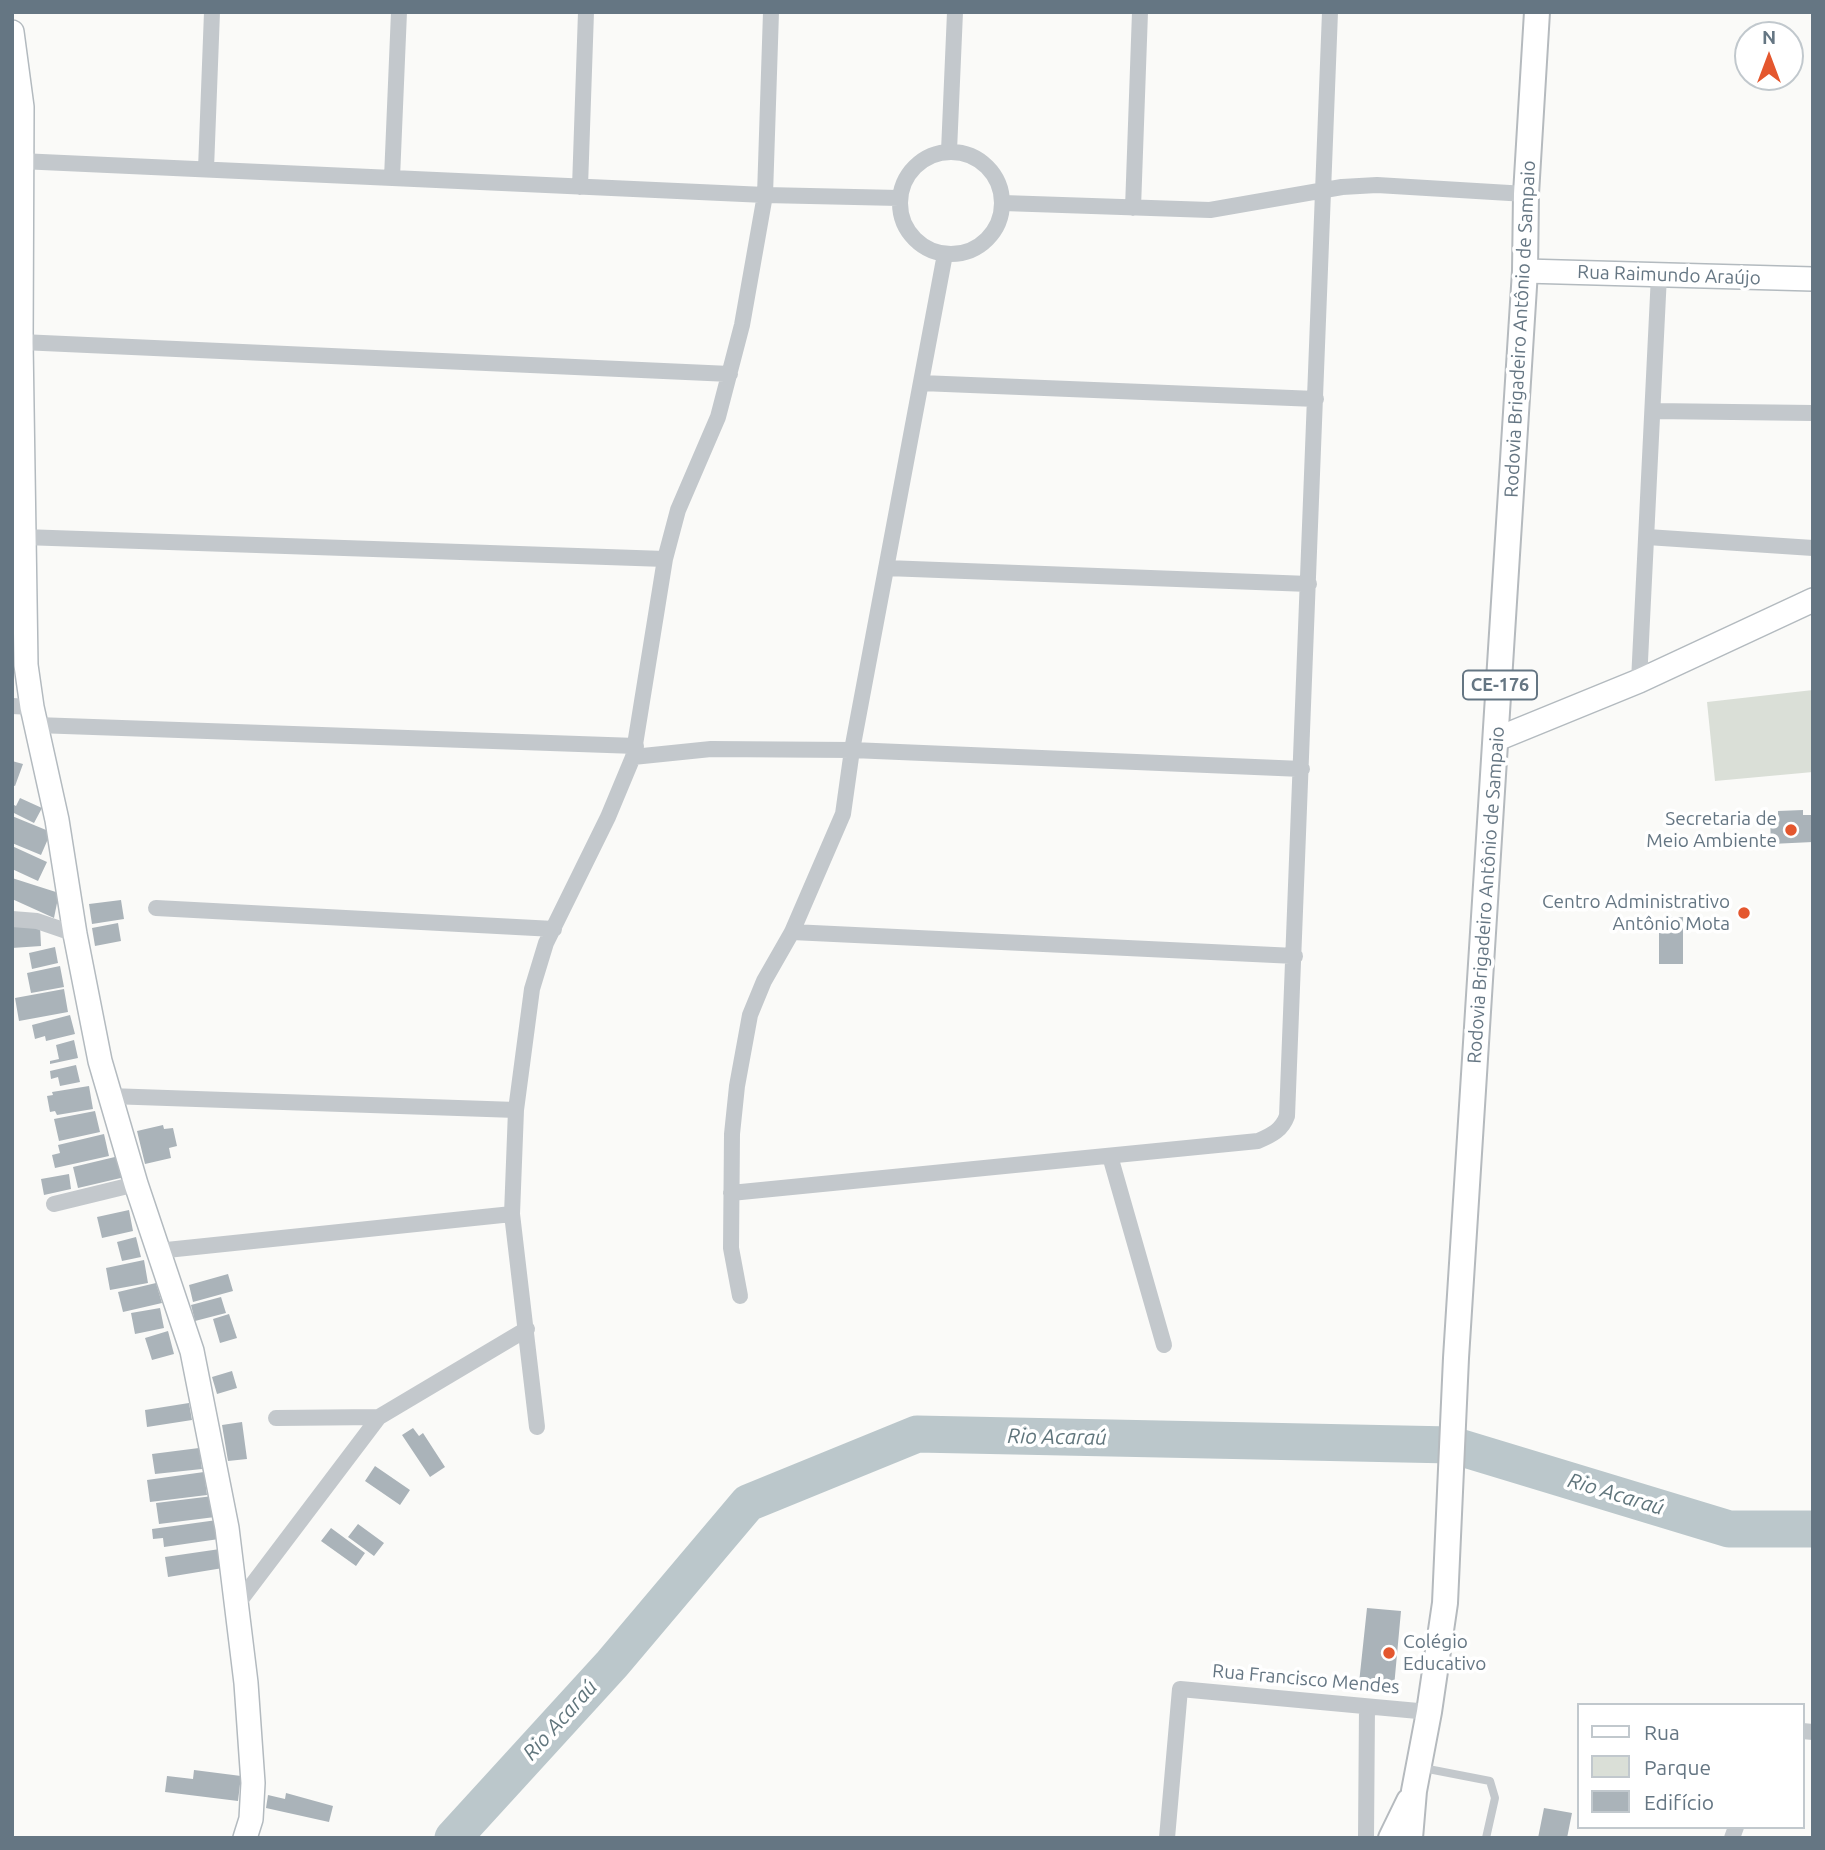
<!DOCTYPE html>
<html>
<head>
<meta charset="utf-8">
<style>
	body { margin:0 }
	#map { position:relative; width:1825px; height:1850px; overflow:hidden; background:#fafaf8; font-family:Ubuntu,sans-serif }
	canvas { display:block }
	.frame { position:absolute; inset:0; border:14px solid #657683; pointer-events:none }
	.legend { position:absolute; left:1577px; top:1703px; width:228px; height:126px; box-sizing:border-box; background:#fff; border:2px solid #c1c8cd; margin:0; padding:9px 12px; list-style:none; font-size:21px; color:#657683 }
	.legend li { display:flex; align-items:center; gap:14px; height:35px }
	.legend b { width:35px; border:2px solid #c1c8cd }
	.north { position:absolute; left:1734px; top:21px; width:70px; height:70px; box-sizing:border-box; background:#fff; border:2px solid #c1c8cd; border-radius:50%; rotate:0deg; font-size:19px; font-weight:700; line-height:28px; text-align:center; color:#657683 }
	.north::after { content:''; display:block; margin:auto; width:24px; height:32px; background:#e4572e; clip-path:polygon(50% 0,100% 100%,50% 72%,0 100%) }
</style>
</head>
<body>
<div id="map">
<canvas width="1825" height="1850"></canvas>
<div class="frame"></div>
<ul class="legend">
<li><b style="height:9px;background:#fff"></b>Rua</li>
<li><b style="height:19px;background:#dadfd7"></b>Parque</li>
<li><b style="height:19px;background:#aab3b9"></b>Edifício</li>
</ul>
<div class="north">N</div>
</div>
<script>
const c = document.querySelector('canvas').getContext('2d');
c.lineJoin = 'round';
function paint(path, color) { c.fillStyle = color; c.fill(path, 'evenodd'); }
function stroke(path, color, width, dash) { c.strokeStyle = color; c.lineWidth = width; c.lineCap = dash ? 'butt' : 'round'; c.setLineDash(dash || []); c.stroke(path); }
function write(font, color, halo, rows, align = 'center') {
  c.font = font + ' Ubuntu,sans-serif'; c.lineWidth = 7; c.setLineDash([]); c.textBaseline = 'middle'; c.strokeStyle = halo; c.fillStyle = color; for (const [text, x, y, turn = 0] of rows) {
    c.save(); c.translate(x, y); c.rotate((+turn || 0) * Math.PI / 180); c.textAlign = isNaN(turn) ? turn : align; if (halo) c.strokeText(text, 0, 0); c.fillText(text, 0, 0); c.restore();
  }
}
paint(new Path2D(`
	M 1813,690 L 1813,772 L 1715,781 L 1707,702 Z`), '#dadfd7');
stroke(new Path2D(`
	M 453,1838 L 612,1664 L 748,1503 L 917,1434 L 1452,1445 L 1729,1529 L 1813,1529`), '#bbc7cb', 37);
paint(new Path2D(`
	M 12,761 L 23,764 L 15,786 L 12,785 Z
	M 20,798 L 42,808 L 34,823 L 12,812 L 12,804 L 16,806 Z
	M 1803,810 L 1803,815 L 1813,815 L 1813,842 L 1771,844 L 1770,818 L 1778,818 L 1778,811 Z
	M 12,816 L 51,832 L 41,855 L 12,843 Z
	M 12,846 L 47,862 L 38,881 L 12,869 Z
	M 12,878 L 59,893 L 54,918 L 12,899 Z
	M 121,900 L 124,919 L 92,924 L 89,904 Z
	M 1659,917 L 1683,917 L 1683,964 L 1659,964 Z
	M 118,923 L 121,941 L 95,946 L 92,928 Z
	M 40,926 L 41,946 L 12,948 L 12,927 Z
	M 55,947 L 58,963 L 32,969 L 29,953 Z
	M 60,966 L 64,987 L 31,993 L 27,973 Z
	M 64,989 L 68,1012 L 19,1021 L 15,998 Z
	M 70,1015 L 75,1034 L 46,1041 L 45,1036 L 35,1039 L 32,1025 Z
	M 74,1040 L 78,1058 L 50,1064 L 50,1061 L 59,1059 L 56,1045 Z
	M 76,1065 L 80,1082 L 60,1086 L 58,1077 L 51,1079 L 50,1071 Z
	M 89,1086 L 93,1109 L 57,1115 L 55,1111 L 50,1112 L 47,1096 L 53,1095 L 52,1092 Z
	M 95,1111 L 100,1132 L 59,1141 L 54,1119 Z
	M 163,1125 L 164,1129 L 173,1128 L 177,1146 L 169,1148 L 171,1158 L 145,1164 L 137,1131 Z
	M 104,1134 L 109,1156 L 55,1168 L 52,1155 L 60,1153 L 58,1145 Z
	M 119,1156 L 125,1177 L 78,1188 L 73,1167 Z
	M 69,1174 L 71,1189 L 44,1195 L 41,1179 Z
	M 129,1210 L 133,1231 L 102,1238 L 97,1217 Z
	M 136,1237 L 141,1257 L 122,1261 L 117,1242 Z
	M 144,1260 L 148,1283 L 110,1290 L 106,1268 Z
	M 228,1274 L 233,1291 L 193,1302 L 189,1285 Z
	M 156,1283 L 162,1303 L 123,1312 L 118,1292 Z
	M 221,1297 L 226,1313 L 195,1321 L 191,1305 Z
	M 160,1308 L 164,1328 L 135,1334 L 131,1313 Z
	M 229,1314 L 237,1338 L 220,1343 L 213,1319 Z
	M 168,1331 L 174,1354 L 152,1360 L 145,1338 Z
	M 232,1371 L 237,1388 L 217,1394 L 212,1377 Z
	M 189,1403 L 192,1420 L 147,1427 L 145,1410 Z
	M 242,1422 L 247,1459 L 228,1461 L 222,1425 Z
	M 413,1428 L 419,1436 L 423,1433 L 445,1467 L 430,1477 L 402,1435 Z
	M 199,1448 L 202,1469 L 155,1474 L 152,1454 Z
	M 375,1466 L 410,1490 L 400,1505 L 365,1481 Z
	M 204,1472 L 207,1495 L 150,1502 L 147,1480 Z
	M 213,1496 L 215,1517 L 159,1524 L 156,1503 Z
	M 217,1520 L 219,1539 L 164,1547 L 163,1538 L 153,1539 L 152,1529 Z
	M 358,1524 L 384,1543 L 374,1556 L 348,1537 Z
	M 331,1528 L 365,1553 L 356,1566 L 321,1541 Z
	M 220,1549 L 223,1568 L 168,1577 L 165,1557 Z
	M 1367,1608 L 1401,1611 L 1394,1687 L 1359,1683 Z
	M 194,1770 L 241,1776 L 238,1801 L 165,1792 L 167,1776 L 193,1779 Z
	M 286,1793 L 333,1806 L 329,1822 L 266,1808 L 268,1795 L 285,1799 Z
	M 1544,1808 L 1572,1813 L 1567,1838 L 1538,1838 Z`), '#aab3b9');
const secondary = new Path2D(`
	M 12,32 L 22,107 L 21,342 L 26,665 L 32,707 L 57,820 L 75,934 L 100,1061 L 136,1184 L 192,1351 L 227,1528 L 246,1683 L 253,1783 L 251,1819 L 245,1838
	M 1525,271 L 1813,279
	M 1497,739 L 1639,681 L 1813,600`);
const primary = new Path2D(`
	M 1391,1838 L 1409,1801
	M 1410,1838 L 1414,1791 L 1429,1712 L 1445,1603 L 1456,1358 L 1525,271 L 1526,194 L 1537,12`);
stroke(secondary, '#b3babf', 26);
stroke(primary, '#b5babe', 28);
stroke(new Path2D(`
	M 1423,1768 L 1490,1781 L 1495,1798 L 1486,1838`), '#c3c8cc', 8);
stroke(new Path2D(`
	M 949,151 L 955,12
	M900 203a51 51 0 1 1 102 0a51 51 0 1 1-102 0Z
	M 20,161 L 765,195 L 899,198
	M 206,169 L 212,12
	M 392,178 L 399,12
	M 580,187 L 586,12
	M 1003,203 L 1210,210 L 1342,187 L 1377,185 L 1526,194
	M 1133,208 L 1140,12
	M 21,342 L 730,374
	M 921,383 L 1316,399
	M 1653,411 L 1813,413
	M 23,537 L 665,559
	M 1647,537 L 1813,548
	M 886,568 L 1309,584
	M 1639,681 L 1659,275
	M 12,706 L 32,707
	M 36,725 L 636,746
	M 633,757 L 711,749 L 852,750 L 1302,769
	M 156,908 L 554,929
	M 12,919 L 37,921 L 75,934
	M 792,932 L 1295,956
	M 109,1096 L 516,1110
	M 1110,1156 L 1164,1345
	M 731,1193 L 1258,1141 C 1272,1135 1282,1130 1287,1116 L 1330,12
	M 54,1204 L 136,1184
	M 157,1251 L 512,1214
	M 740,1296 L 731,1248 L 732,1134 L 737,1086 L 750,1015 L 764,981 L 792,932 L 843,814 L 852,750 L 945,254
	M 276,1418 L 379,1417
	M 537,1427 L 512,1214 L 516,1110 L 532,989 L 546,943 L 608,817 L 633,757 L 665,559 L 678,510 L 718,417 L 742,325 L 765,195 L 771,12
	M 236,1606 L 379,1417 L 527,1329
	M 1802,1731 L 1813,1732
	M 1167,1838 L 1180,1689 L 1429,1712
	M 1366,1838 L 1367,1707
	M 1732,1838 L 1736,1827`), '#c3c8cc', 16);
stroke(secondary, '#fff', 23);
stroke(primary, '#fff', 24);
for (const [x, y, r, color] of [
	[1791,830,7,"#e4572e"],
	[1744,913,7,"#e4572e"],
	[1389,1653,7,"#e4572e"]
]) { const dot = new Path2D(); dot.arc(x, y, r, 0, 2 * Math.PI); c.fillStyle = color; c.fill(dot); stroke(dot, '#fff', 2.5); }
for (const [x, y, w] of [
	[1500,685,74]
]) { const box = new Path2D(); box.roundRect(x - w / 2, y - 14.5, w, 29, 5); c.fillStyle = '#fff'; c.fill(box); stroke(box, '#657683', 2); }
write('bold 18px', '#657683', null, [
	["CE-176",1500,685]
]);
write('19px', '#657683', '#fff', [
	["Rua Raimundo Araújo",1669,275,2],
	["Rodovia Brigadeiro Antônio de Sampaio",1520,329,-87],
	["Rodovia Brigadeiro Antônio de Sampaio",1486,895,-86],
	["Rua Francisco Mendes",1306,1679,5]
]);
write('19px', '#657683', '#fff', [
	["Secretaria de",1777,819],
	["Meio Ambiente",1777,841],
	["Centro Administrativo",1730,902],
	["Antônio Mota",1730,924],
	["Colégio",1403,1642,"left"],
	["Educativo",1403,1664,"left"]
], 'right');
write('italic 21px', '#60757c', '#fff', [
	["Rio Acaraú",1057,1437,1],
	["Rio Acaraú",1616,1494,17],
	["Rio Acaraú",560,1720,-48]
]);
</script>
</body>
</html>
